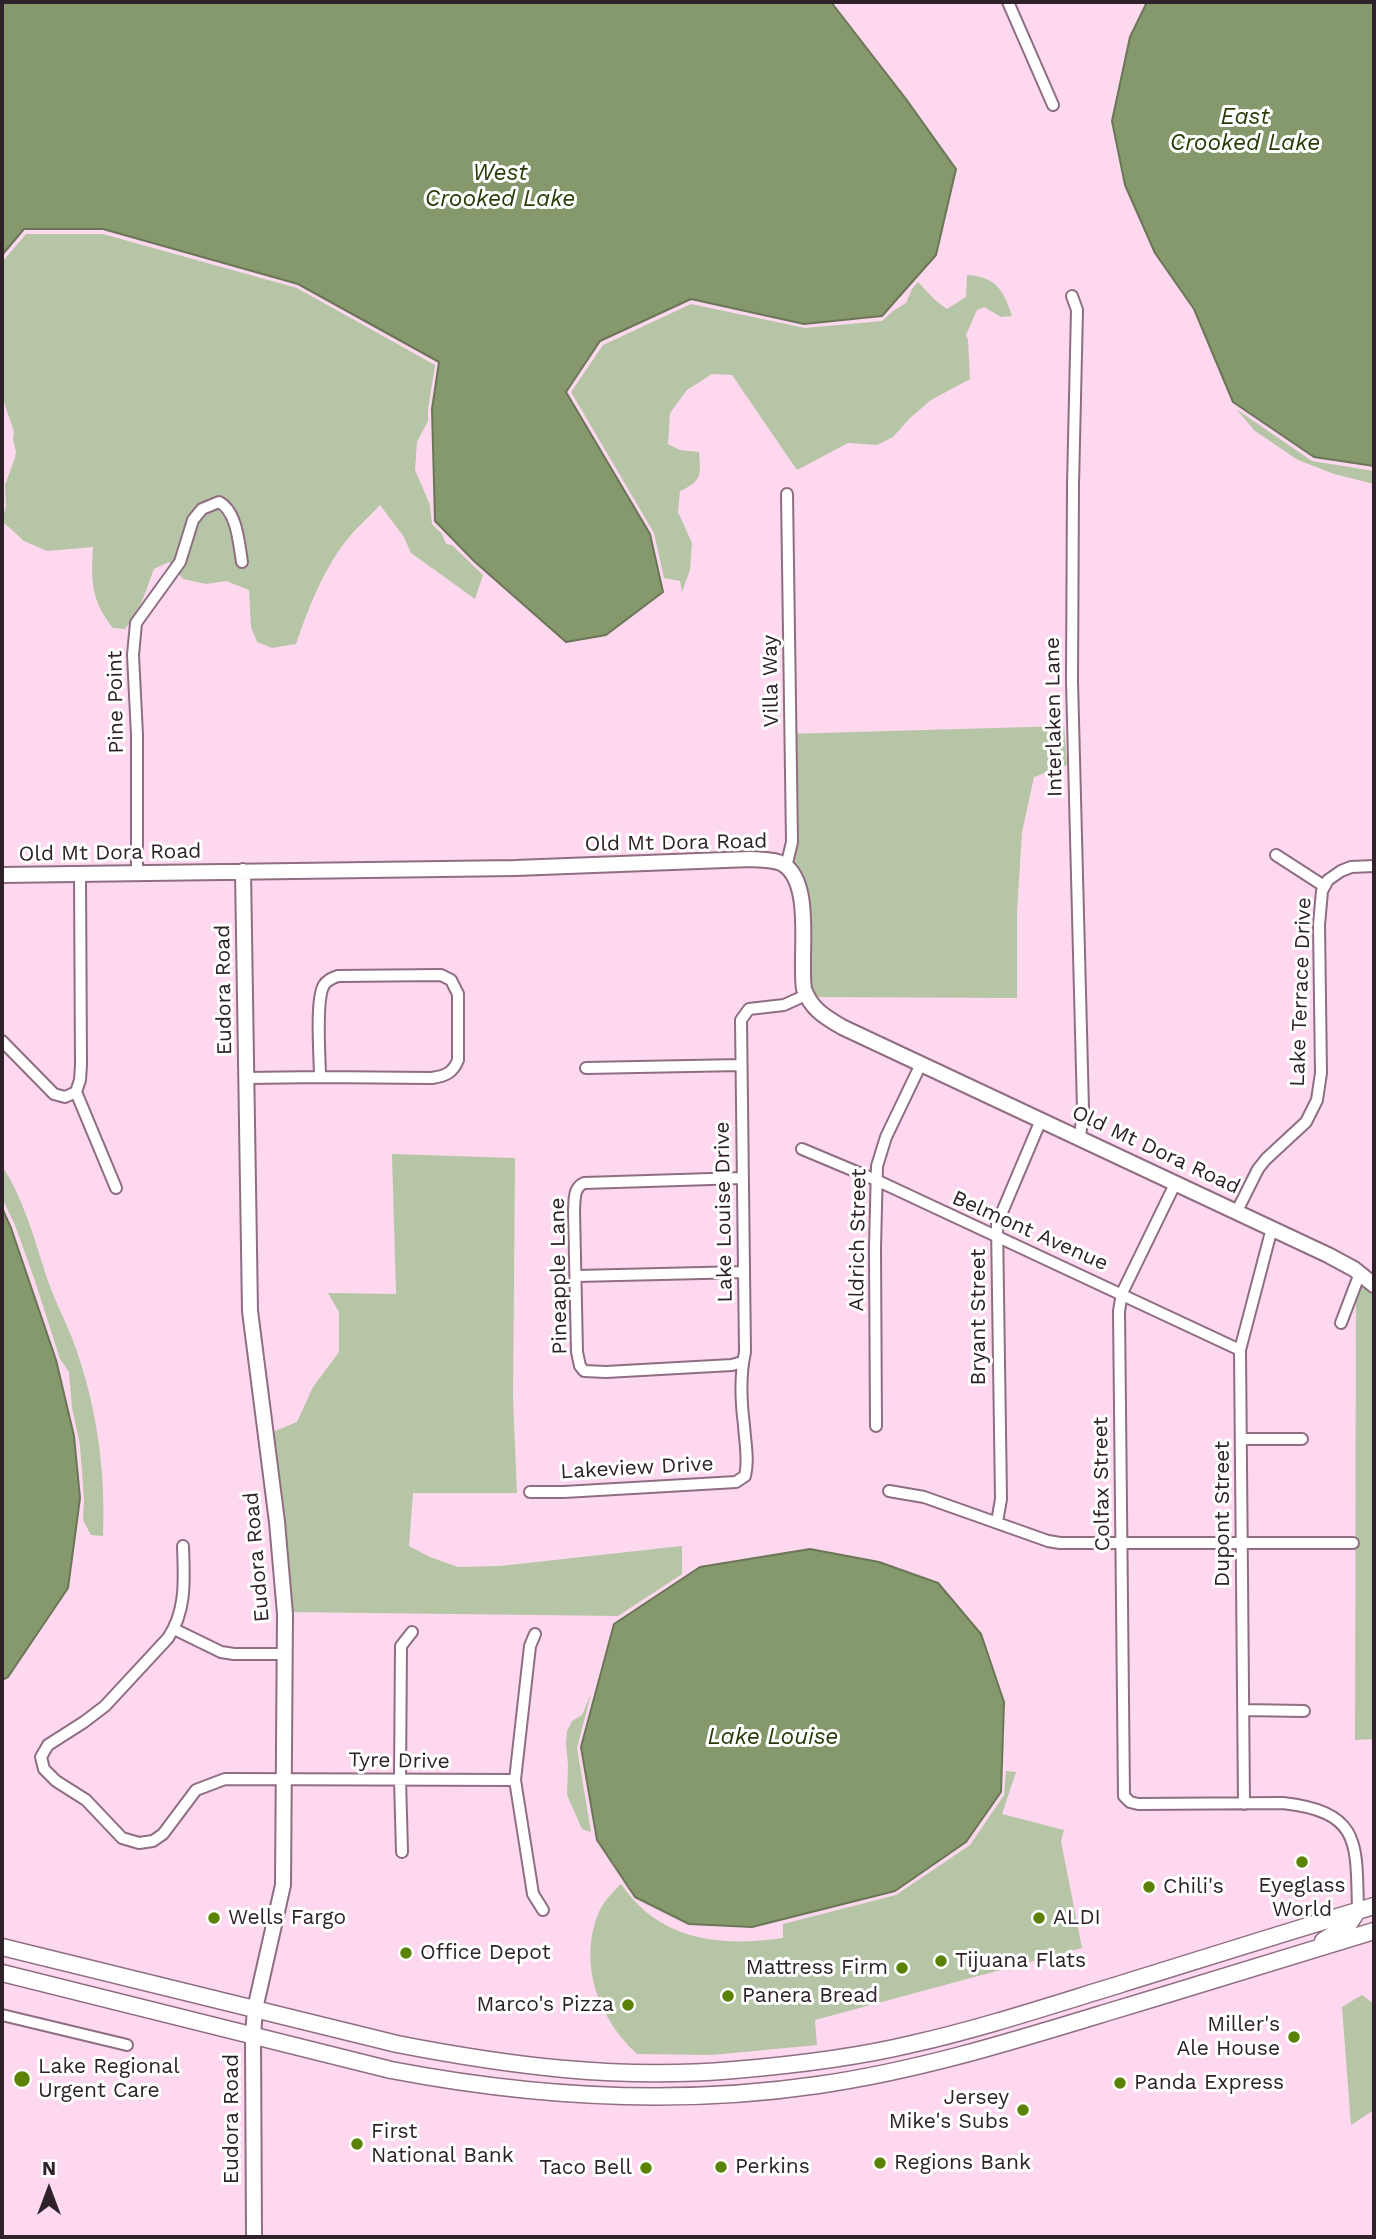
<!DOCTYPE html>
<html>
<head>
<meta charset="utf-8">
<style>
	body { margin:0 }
	#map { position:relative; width:1376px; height:2239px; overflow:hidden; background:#fdd8ee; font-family:"Work Sans",sans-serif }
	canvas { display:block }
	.frame { position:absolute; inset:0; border:4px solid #2f2129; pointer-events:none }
	.north { position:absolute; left:14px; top:2155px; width:70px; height:70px; -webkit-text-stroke:5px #fff; paint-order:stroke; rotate:0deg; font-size:19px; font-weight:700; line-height:28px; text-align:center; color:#2f2129 }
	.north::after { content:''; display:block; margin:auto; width:24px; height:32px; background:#2f2129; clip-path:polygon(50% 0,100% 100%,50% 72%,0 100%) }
</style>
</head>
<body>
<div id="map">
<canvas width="1376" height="2239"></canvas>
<div class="frame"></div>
<div class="north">N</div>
</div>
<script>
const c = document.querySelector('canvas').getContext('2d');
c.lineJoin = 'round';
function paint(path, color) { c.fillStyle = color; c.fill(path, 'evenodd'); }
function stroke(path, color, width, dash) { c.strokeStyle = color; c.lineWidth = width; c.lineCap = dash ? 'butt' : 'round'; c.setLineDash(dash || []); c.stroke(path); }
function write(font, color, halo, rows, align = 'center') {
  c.font = font + ' "Work Sans",sans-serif'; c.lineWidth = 6; c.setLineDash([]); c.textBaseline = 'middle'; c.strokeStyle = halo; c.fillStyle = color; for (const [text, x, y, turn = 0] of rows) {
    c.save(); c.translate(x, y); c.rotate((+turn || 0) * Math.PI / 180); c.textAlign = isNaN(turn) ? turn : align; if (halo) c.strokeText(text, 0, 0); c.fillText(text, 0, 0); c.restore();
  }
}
paint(new Path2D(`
	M 26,234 L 103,234 L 297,288 L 435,365 L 428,409 L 428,421 L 417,442 L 415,470 L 430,505 L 432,524 L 442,534 L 446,544 L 452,545 L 483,575 L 475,599 L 411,553 L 404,537 L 380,505 C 369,517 356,528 346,541 C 323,570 308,609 296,644 L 272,648 L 257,642 L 251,627 L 249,590 L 226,581 L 206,584 L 183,579 L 169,562 L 154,569 C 145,592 141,611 125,629 L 113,628 C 91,601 91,580 93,547 L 47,551 L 24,541 L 2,521 L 6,506 L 5,485 L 15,458 L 16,451 L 13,439 L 14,432 L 3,399 L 2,386 L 2,262 Z
	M 967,275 C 996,277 1003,289 1012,316 L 1001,317 L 984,307 L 977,310 L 966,335 L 968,340 L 970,379 L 931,400 L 910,418 L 893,437 L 877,445 L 848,443 L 797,470 L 732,375 L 712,374 L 687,390 L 670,413 L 668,444 L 680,450 L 699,452 C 701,475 702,481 680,491 L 678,512 L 692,543 L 690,570 L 682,592 L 680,581 L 664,578 L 654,533 L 571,392 L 603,345 L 691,304 L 805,328 L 882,321 L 893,311 L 906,303 L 912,289 L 918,282 L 935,300 L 947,309 L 966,297 Z
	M 1236,409 L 1312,461 L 1374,471 L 1374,484 L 1334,474 L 1298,460 L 1255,431 Z
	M 1064,726 L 1067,765 L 1034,777 L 1022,832 L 1017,912 L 1017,998 L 813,997 L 809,988 L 790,864 L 786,734 Z
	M 392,1154 L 515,1158 L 513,1400 L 517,1493 L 413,1493 L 409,1546 L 430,1557 L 458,1567 L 500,1566 L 682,1546 L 682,1574 L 618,1616 L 289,1612 L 270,1433 L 297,1422 L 313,1387 L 339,1352 L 339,1312 L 328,1293 L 396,1294 Z
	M 2,1166 C 25,1201 36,1245 49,1284 C 56,1303 65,1320 72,1338 C 96,1401 106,1469 103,1536 L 91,1535 L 83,1520 L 84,1499 L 80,1445 L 72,1408 L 69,1372 L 60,1359 L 35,1281 L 15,1225 L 2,1198 Z
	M 1356,1277 L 1374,1292 L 1374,1739 L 1355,1740 Z
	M 591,1694 L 577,1748 L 591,1832 L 582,1829 L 567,1795 L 568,1765 L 566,1744 L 567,1731 L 572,1721 L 582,1715 Z
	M 1006,1771 L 1016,1772 L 1002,1814 L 1064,1830 L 1061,1841 L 1082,1948 L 815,2020 L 817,2045 L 712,2055 L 637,2054 C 599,2019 578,1965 598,1914 C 603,1902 612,1893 621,1884 C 660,1941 719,1947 783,1938 L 783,1924 L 896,1895 L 970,1845 L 1004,1795 Z
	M 1362,1995 L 1374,2004 L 1374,2110 L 1351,2125 L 1342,2007 Z`), '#b6c5a5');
const water = new Path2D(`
	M 2,2 L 831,2 L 906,99 L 956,169 L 936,255 L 882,316 L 804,324 L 691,299 L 600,341 L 566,392 L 650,534 L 663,592 L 606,635 L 566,642 L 475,562 L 435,521 L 432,409 L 439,362 L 298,284 L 103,229 L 24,229 L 2,255 Z
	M 1147,2 L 1374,2 L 1374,466 L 1314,457 L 1233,402 L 1194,309 L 1155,253 L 1125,185 L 1112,121 L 1130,37 Z
	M 2,1208 L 11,1228 L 56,1360 L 74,1436 L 80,1498 L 68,1588 L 8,1677 L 2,1680 Z
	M 810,1549 L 879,1562 L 938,1583 L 981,1634 L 1004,1702 L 1001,1792 L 966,1842 L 895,1891 L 752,1927 L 689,1924 L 635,1897 L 597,1840 L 581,1747 L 614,1624 L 700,1567 Z`);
paint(water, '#85996c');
stroke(water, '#6b7558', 2);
const street = new Path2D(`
	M 1008,2 L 1053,105
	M 1072,296 L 1077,310 L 1073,485 L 1072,681 L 1083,1109 L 1080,1138
	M 1276,855 L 1324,886
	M 786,867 L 792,842 L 787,494
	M 137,874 L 137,735 L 133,655 L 136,623 L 180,562 L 193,520 L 202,509 L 219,502 C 237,511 239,544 242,562
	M 441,975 L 451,980 L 458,994 L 458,1060 C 453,1073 445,1076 432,1078 L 320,1077 C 320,1058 315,999 324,985 C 327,980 332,978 338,976 Z
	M 2,1041 L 54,1094 L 65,1097 L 76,1092 L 80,1080 L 81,1065 L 80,875
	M 586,1068 L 741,1065
	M 246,1078 L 320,1077
	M 76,1092 L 116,1188
	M 802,1149 L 876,1180 L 1240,1350
	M 1176,1182 L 1122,1293 L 1119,1311 L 1124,1796 L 1130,1802 L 1138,1804 L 1283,1803 C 1362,1812 1356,1844 1358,1910
	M 1237,1211 L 1258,1169 L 1266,1159 L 1306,1122 L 1317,1100 L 1321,1073 L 1319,925 L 1322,891 L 1328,880 L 1341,871 L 1351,867 L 1374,866
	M 577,1276 L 744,1272
	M 1341,1323 L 1360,1273
	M 742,1362 L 732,1365 L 606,1372 L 584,1371 L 580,1366 L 577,1352 L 574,1210 C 575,1200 573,1188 584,1183 L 743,1178
	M 876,1426 L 875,1248 L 877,1166 L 886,1137 L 921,1064
	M 1242,1439 L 1302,1439
	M 889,1491 L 924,1497 L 1048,1541 L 1060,1543 L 1353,1543
	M 530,1492 L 564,1492 L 736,1482 L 745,1476 C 749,1460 745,1442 744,1425 C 741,1402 740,1375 745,1352 L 741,1020 L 749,1009 L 784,1005 L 806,995
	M 997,1522 L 1001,1499 L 997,1224 L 1041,1120
	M 183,1546 C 184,1578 187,1610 168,1638 L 105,1706 L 84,1722 L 48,1745 L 41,1757 L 44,1769 L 56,1781 L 86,1800 L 122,1838 L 139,1843 L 153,1841 L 163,1834 L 196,1790 L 225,1779 L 515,1780
	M 174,1629 L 221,1652 L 234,1654 L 284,1654
	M 535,1634 L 530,1646 L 515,1780 L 533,1894 L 543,1910
	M 1244,1710 L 1304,1711
	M 1244,1804 L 1240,1350 L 1272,1228
	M 402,1852 L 400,1779 L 401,1646 L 412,1632
	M 2,2015 L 127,2045`);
const secondary = new Path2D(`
	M 243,871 L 250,1311 L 277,1522 L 285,1614 L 283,1885 L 255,2009 L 253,2036 L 254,2237
	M 2,875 L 515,868 L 751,859 C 761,860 774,859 783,864 C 814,883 799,957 804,989 C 811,1009 825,1017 842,1027 L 1328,1255 L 1354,1269 L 1374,1285`);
const primary = new Path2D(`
	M 1323,1941 L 1348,1925 L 1358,1910
	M 2,1947 L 397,2044 C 510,2066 618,2080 734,2070 C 794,2065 854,2058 912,2044 C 983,2028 1052,2005 1121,1984 C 1205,1958 1290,1931 1374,1906
	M 2,1973 L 391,2070 C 532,2097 675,2106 818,2085 C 916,2071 1010,2042 1105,2013 C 1195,1986 1285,1958 1374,1931`);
stroke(street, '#8f6e82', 14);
stroke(secondary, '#8f6e82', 18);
stroke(primary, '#8f6e82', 19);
stroke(street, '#fff', 10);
stroke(secondary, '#fff', 14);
stroke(primary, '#fff', 16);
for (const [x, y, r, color] of [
	[1302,1862,7,"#5a8205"],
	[1149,1887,7,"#5a8205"],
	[214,1918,7,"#5a8205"],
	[1039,1918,7,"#5a8205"],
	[406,1953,7,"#5a8205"],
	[941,1961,7,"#5a8205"],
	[902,1968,7,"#5a8205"],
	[728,1996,7,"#5a8205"],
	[628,2005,7,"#5a8205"],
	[1294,2037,7,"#5a8205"],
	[22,2079,9,"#5a8205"],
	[1120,2083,7,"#5a8205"],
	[1023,2110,7,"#5a8205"],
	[357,2144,7,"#5a8205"],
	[880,2163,7,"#5a8205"],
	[721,2167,7,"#5a8205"],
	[646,2168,7,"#5a8205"]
]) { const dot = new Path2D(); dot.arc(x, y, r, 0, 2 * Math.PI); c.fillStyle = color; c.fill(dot); stroke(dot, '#fff', 2.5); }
write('21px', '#2f2129', '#fff', [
	["Villa Way",771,681,-91],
	["Pine Point",116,702,-91],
	["Interlaken Lane",1054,717,-91],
	["Old Mt Dora Road",676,843,-1],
	["Old Mt Dora Road",110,853,-1],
	["Eudora Road",224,990,-91],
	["Lake Terrace Drive",1301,992,-88],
	["Old Mt Dora Road",1156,1150,25],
	["Lake Louise Drive",724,1212,-91],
	["Belmont Avenue",1030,1231,24],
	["Aldrich Street",858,1240,-89],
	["Pineapple Lane",559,1276,-91],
	["Bryant Street",979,1317,-90],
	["Lakeview Drive",637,1468,-3],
	["Colfax Street",1102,1484,-91],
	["Dupont Street",1223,1514,-90],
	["Eudora Road",257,1557,-95],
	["Tyre Drive",399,1761,1],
	["Eudora Road",232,2119,-90]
]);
write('21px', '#2f2129', '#fff', [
	["Eyeglass",1302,1886,"center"],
	["World",1302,1910,"center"],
	["Chili's",1163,1887],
	["Wells Fargo",228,1918],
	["ALDI",1053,1918],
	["Office Depot",420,1953],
	["Tijuana Flats",955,1961],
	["Mattress Firm",888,1968,"right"],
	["Panera Bread",742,1996],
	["Marco's Pizza",614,2005,"right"],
	["Miller's",1280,2025,"right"],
	["Ale House",1280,2049,"right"],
	["Lake Regional",38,2067],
	["Urgent Care",38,2091],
	["Panda Express",1134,2083],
	["Jersey",1009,2098,"right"],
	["Mike's Subs",1009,2122,"right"],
	["First",371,2132],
	["National Bank",371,2156],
	["Regions Bank",894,2163],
	["Perkins",735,2167],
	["Taco Bell",632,2168,"right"]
], 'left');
write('italic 23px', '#283b06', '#fff', [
	["East",1245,117],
	["Crooked Lake",1245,143],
	["West",500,173],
	["Crooked Lake",500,199],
	["Lake Louise",773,1737]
]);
</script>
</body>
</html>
